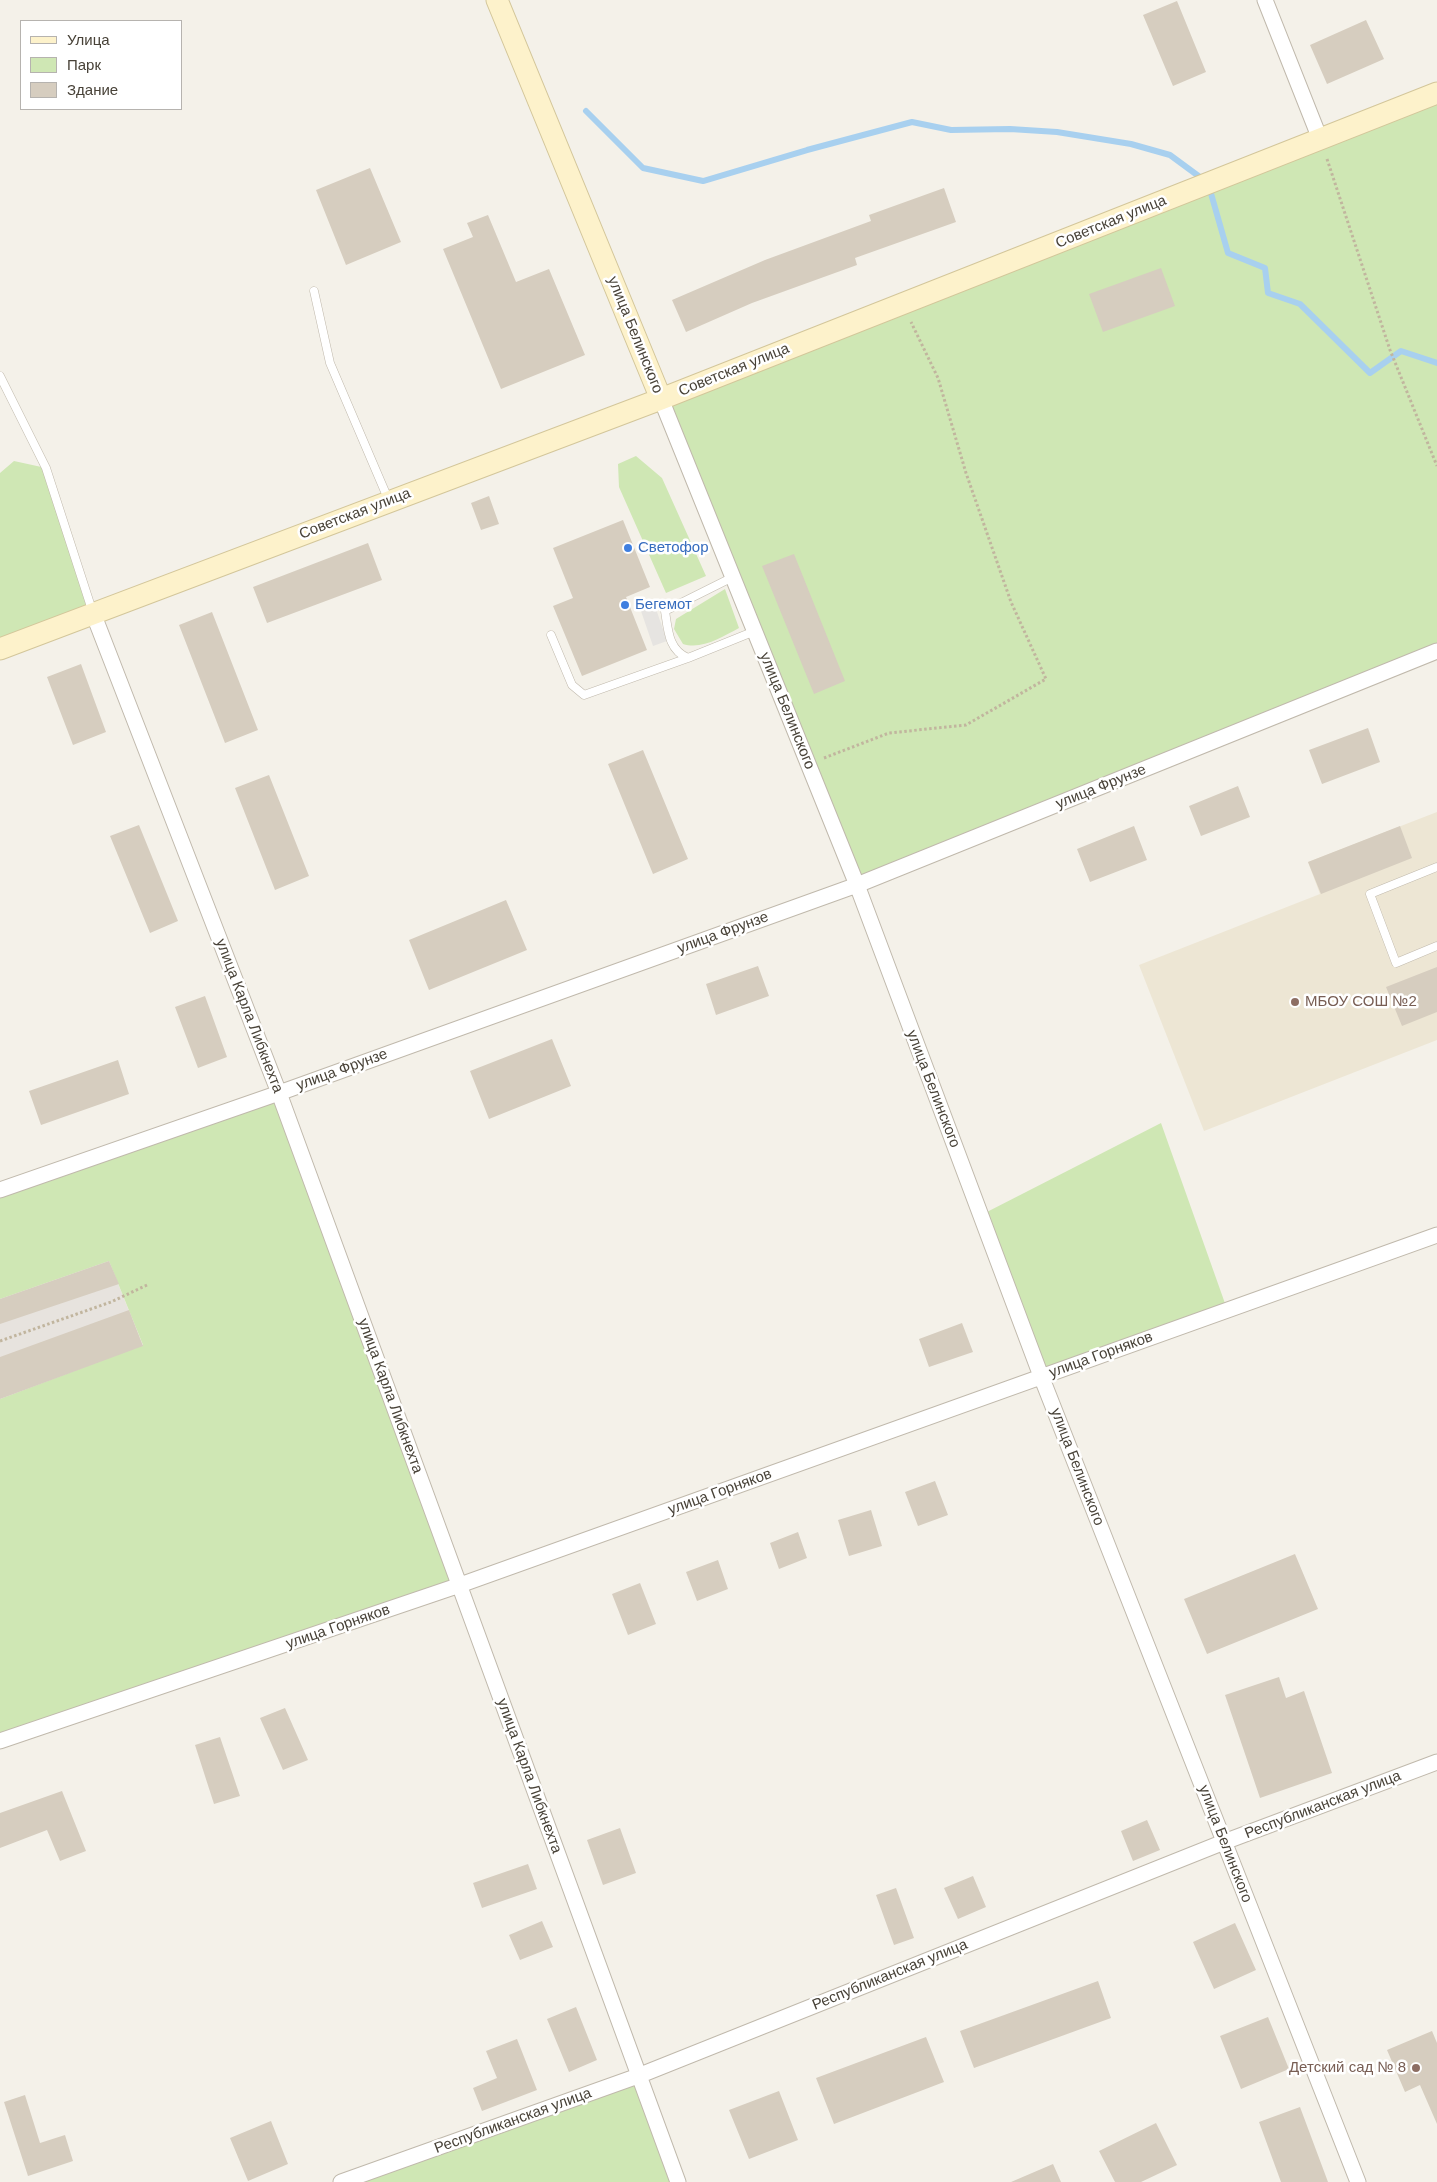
<!DOCTYPE html>
<html>
<head>
<meta charset="utf-8">
<style>
	body { margin:0 }
	#map { position:relative; width:1437px; height:2182px; overflow:hidden; background:#f4f1e9; font-family:Arial,sans-serif }
	canvas { display:block }
	.legend { position:absolute; left:20px; top:20px; width:162px; height:90px; box-sizing:border-box; background:#fff; border:1px solid #b6b3af; margin:0; padding:6px 9px; list-style:none; font-size:15px; color:#484238 }
	.legend li { display:flex; align-items:center; gap:10px; height:25px }
	.legend b { width:25px; border:1px solid #b6b3af }
</style>
</head>
<body>
<div id="map">
<canvas width="1437" height="2182"></canvas>
<ul class="legend">
<li><b style="height:6px;background:#fdf2cb"></b>Улица</li>
<li><b style="height:14px;background:#cfe7b4"></b>Парк</li>
<li><b style="height:14px;background:#d6cdbf"></b>Здание</li>
</ul>
</div>
<script>
const c = document.querySelector('canvas').getContext('2d');
c.lineJoin = 'round';
function paint(path, color) { c.fillStyle = color; c.fill(path, 'evenodd'); }
function stroke(path, color, width, dash) { c.strokeStyle = color; c.lineWidth = width; c.lineCap = dash ? 'butt' : 'round'; c.setLineDash(dash || []); c.stroke(path); }
function write(font, color, halo, rows, align = 'center') {
  c.font = font + ' Arial,sans-serif'; c.lineWidth = 5; c.setLineDash([]); c.textBaseline = 'middle'; c.strokeStyle = halo; c.fillStyle = color; for (const [text, x, y, turn = 0] of rows) {
    c.save(); c.translate(x, y); c.rotate((+turn || 0) * Math.PI / 180); c.textAlign = isNaN(turn) ? turn : align; if (halo) c.strokeText(text, 0, 0); c.fillText(text, 0, 0); c.restore();
  }
}
paint(new Path2D(`
	M 109,1261 L 143,1346 L 0,1399 L 0,1299 Z`), '#e7e3de');
paint(new Path2D(`
	M 1437,812 L 1437,1040 L 1204,1131 L 1139,965 L 1320,894 L 1308,862 Z`), '#ede6d4');
paint(new Path2D(`
	M 1437,93 L 1437,651 L 857,885 L 661,399 Z
	M 636,456 L 662,478 L 706,576 L 666,593 L 619,487 L 618,464 Z
	M 14,461 L 46,468 L 93,613 L 0,649 L 0,473 Z
	M 725,589 L 739,628 C 722,637 702,650 683,644 L 674,629 L 676,619 Z
	M 279,1093 L 460,1585 L 0,1741 L 0,1399 L 143,1345 L 109,1261 L 0,1299 L 0,1190 Z
	M 1161,1123 L 1227,1309 L 1041,1376 L 981,1215 Z
	M 638,2076 L 678,2182 L 341,2182 Z`), '#cfe7b4');
paint(new Path2D(`
	M 655,606 L 667,641 L 653,646 L 641,611 Z`), '#e6e4e1');
stroke(new Path2D(`
	M 586,111 L 643,168 L 703,181 L 807,150 L 912,122 L 951,130 L 1010,129 L 1057,132 L 1131,144 L 1170,155 L 1208,183 L 1228,253 L 1265,268 L 1268,293 L 1300,304 L 1370,373 L 1401,351 L 1437,363`), '#a8d0ef', 6);
paint(new Path2D(`
	M 1177,1 L 1206,72 L 1173,86 L 1143,15 Z
	M 1366,20 L 1384,59 L 1327,84 L 1310,45 Z
	M 370,168 L 401,242 L 346,265 L 316,190 Z
	M 944,188 L 956,222 L 855,258 L 857,265 L 752,303 L 686,332 L 672,300 L 765,260 L 871,221 L 869,215 Z
	M 488,215 L 516,282 L 549,269 L 585,355 L 501,389 L 443,249 L 473,237 L 467,223 Z
	M 1161,268 L 1175,306 L 1103,332 L 1089,294 Z
	M 489,496 L 499,524 L 481,530 L 471,503 Z
	M 623,520 L 650,587 L 626,597 L 647,650 L 582,676 L 553,606 L 573,598 L 553,548 Z
	M 368,543 L 382,580 L 267,623 L 253,587 Z
	M 794,554 L 845,681 L 814,694 L 762,566 Z
	M 212,612 L 258,730 L 225,743 L 179,625 Z
	M 81,664 L 106,732 L 73,745 L 47,677 Z
	M 1368,728 L 1380,762 L 1322,784 L 1309,750 Z
	M 643,750 L 688,859 L 653,874 L 608,764 Z
	M 269,775 L 309,876 L 275,890 L 235,788 Z
	M 1238,786 L 1250,817 L 1201,836 L 1189,806 Z
	M 139,825 L 178,921 L 150,933 L 110,836 Z
	M 1134,826 L 1147,860 L 1090,882 L 1077,849 Z
	M 1400,826 L 1412,858 L 1321,894 L 1308,862 Z
	M 506,900 L 527,950 L 429,990 L 409,940 Z
	M 758,966 L 769,996 L 716,1015 L 706,984 Z
	M 1437,967 L 1437,1012 L 1402,1026 L 1386,987 Z
	M 205,996 L 227,1057 L 198,1068 L 175,1007 Z
	M 552,1039 L 571,1086 L 489,1119 L 470,1071 Z
	M 118,1060 L 129,1094 L 41,1125 L 29,1091 Z
	M 109,1261 L 119,1284 L 0,1324 L 0,1299 Z
	M 129,1310 L 143,1346 L 0,1399 L 0,1357 Z
	M 962,1323 L 973,1352 L 929,1367 L 919,1339 Z
	M 935,1481 L 948,1515 L 918,1526 L 905,1492 Z
	M 871,1510 L 882,1546 L 849,1556 L 838,1520 Z
	M 798,1532 L 807,1558 L 779,1569 L 770,1543 Z
	M 1295,1554 L 1318,1609 L 1207,1654 L 1184,1599 Z
	M 718,1560 L 728,1589 L 697,1601 L 686,1572 Z
	M 640,1583 L 656,1624 L 628,1635 L 612,1594 Z
	M 1279,1677 L 1286,1698 L 1304,1691 L 1332,1773 L 1260,1798 L 1225,1695 Z
	M 285,1708 L 308,1760 L 283,1770 L 260,1718 Z
	M 220,1737 L 240,1796 L 214,1804 L 195,1745 Z
	M 62,1791 L 86,1851 L 60,1861 L 47,1830 L 0,1848 L 0,1813 Z
	M 1147,1820 L 1160,1850 L 1133,1861 L 1121,1831 Z
	M 620,1828 L 636,1873 L 603,1885 L 587,1840 Z
	M 528,1864 L 537,1889 L 482,1908 L 473,1883 Z
	M 973,1876 L 986,1907 L 958,1919 L 944,1888 Z
	M 896,1888 L 914,1938 L 894,1945 L 876,1895 Z
	M 542,1921 L 553,1947 L 520,1960 L 509,1935 Z
	M 1235,1923 L 1256,1970 L 1214,1989 L 1193,1942 Z
	M 1098,1981 L 1111,2018 L 974,2068 L 960,2031 Z
	M 576,2007 L 597,2060 L 569,2072 L 547,2019 Z
	M 1268,2017 L 1289,2069 L 1241,2089 L 1220,2036 Z
	M 1432,2031 L 1437,2043 L 1437,2124 L 1420,2085 L 1405,2092 L 1387,2050 Z
	M 926,2037 L 944,2082 L 834,2124 L 816,2078 Z
	M 517,2039 L 537,2090 L 482,2111 L 473,2088 L 497,2078 L 486,2051 Z
	M 779,2091 L 798,2140 L 749,2159 L 729,2110 Z
	M 25,2095 L 40,2143 L 65,2135 L 73,2161 L 28,2176 L 4,2102 Z
	M 1300,2107 L 1328,2182 L 1281,2182 L 1259,2122 Z
	M 271,2121 L 288,2164 L 248,2181 L 230,2138 Z
	M 1156,2123 L 1177,2165 L 1141,2182 L 1115,2182 L 1099,2151 Z
	M 1053,2164 L 1061,2182 L 1011,2182 Z`), '#d6cdbf');
const lane = new Path2D(`
	M 314,291 L 330,363 L 389,501
	M 0,376 L 46,468 L 93,613
	M 733,577 L 665,611 C 668,629 668,650 688,658 L 755,631
	M 551,635 L 572,685 L 584,695 L 688,658
	M 1437,867 L 1370,894 L 1396,963 L 1437,946`);
const street = new Path2D(`
	M 1265,0 L 1320,139
	M 661,399 L 857,885 L 1041,1376 L 1358,2182
	M 93,613 L 279,1093 L 678,2182
	M 0,1190 L 279,1093 L 857,885 L 1437,651
	M 0,1741 L 460,1585 L 1437,1235
	M 341,2182 L 638,2076 L 1224,1842 L 1437,1762`);
const secondary = new Path2D(`
	M 497,0 L 661,399
	M 0,649 L 661,399 L 1437,93`);
stroke(lane, '#c0b9ac', 9);
stroke(street, '#c0b9ac', 17);
stroke(secondary, '#d3c69a', 23);
stroke(new Path2D(`
	M 1327,159 L 1390,350 L 1437,466
	M 824,758 L 889,733 L 966,725 L 1046,679 L 1011,602 L 966,473 L 938,378 L 911,322
	M 0,1341 L 111,1302 L 147,1285`), '#c1b59e', 3, [2.5, 2.5]);
stroke(lane, '#fff', 8);
stroke(street, '#fff', 15);
stroke(secondary, '#fdf2cb', 21);
for (const [x, y, r, color] of [
	[628,548,5,"#3f7fe0"],
	[625,605,5,"#3f7fe0"],
	[1295,1002,5,"#8d6e63"],
	[1416,2068,5,"#8d6e63"]
]) { const dot = new Path2D(); dot.arc(x, y, r, 0, 2 * Math.PI); c.fillStyle = color; c.fill(dot); stroke(dot, '#fff', 2); }
write('15px', '#484238', '#fff', [
	["Советская улица",1111,222,-22],
	["улица Белинского",635,335,68],
	["Советская улица",734,370,-22],
	["Советская улица",355,514,-21],
	["улица Белинского",787,711,68],
	["улица Фрунзе",1101,787,-22],
	["улица Фрунзе",723,933,-20],
	["улица Карла Либкнехта",249,1016,69],
	["улица Фрунзе",342,1070,-20],
	["улица Белинского",933,1089,69],
	["улица Горняков",1101,1355,-20],
	["улица Карла Либкнехта",390,1396,70],
	["улица Белинского",1077,1467,69],
	["улица Горняков",720,1492,-20],
	["улица Горняков",338,1627,-19],
	["улица Карла Либкнехта",529,1776,70],
	["Республиканская улица",1323,1805,-21],
	["улица Белинского",1225,1844,69],
	["Республиканская улица",890,1975,-22],
	["Республиканская улица",513,2121,-20]
]);
write('15px', '#366cbe', '#fff', [
	["Светофор",638,548],
	["Бегемот",635,605]
], 'left');
write('15px', '#785e54', '#fff', [
	["МБОУ СОШ №2",1305,1002],
	["Детский сад № 8",1406,2068,"right"]
], 'left');
</script>
</body>
</html>
